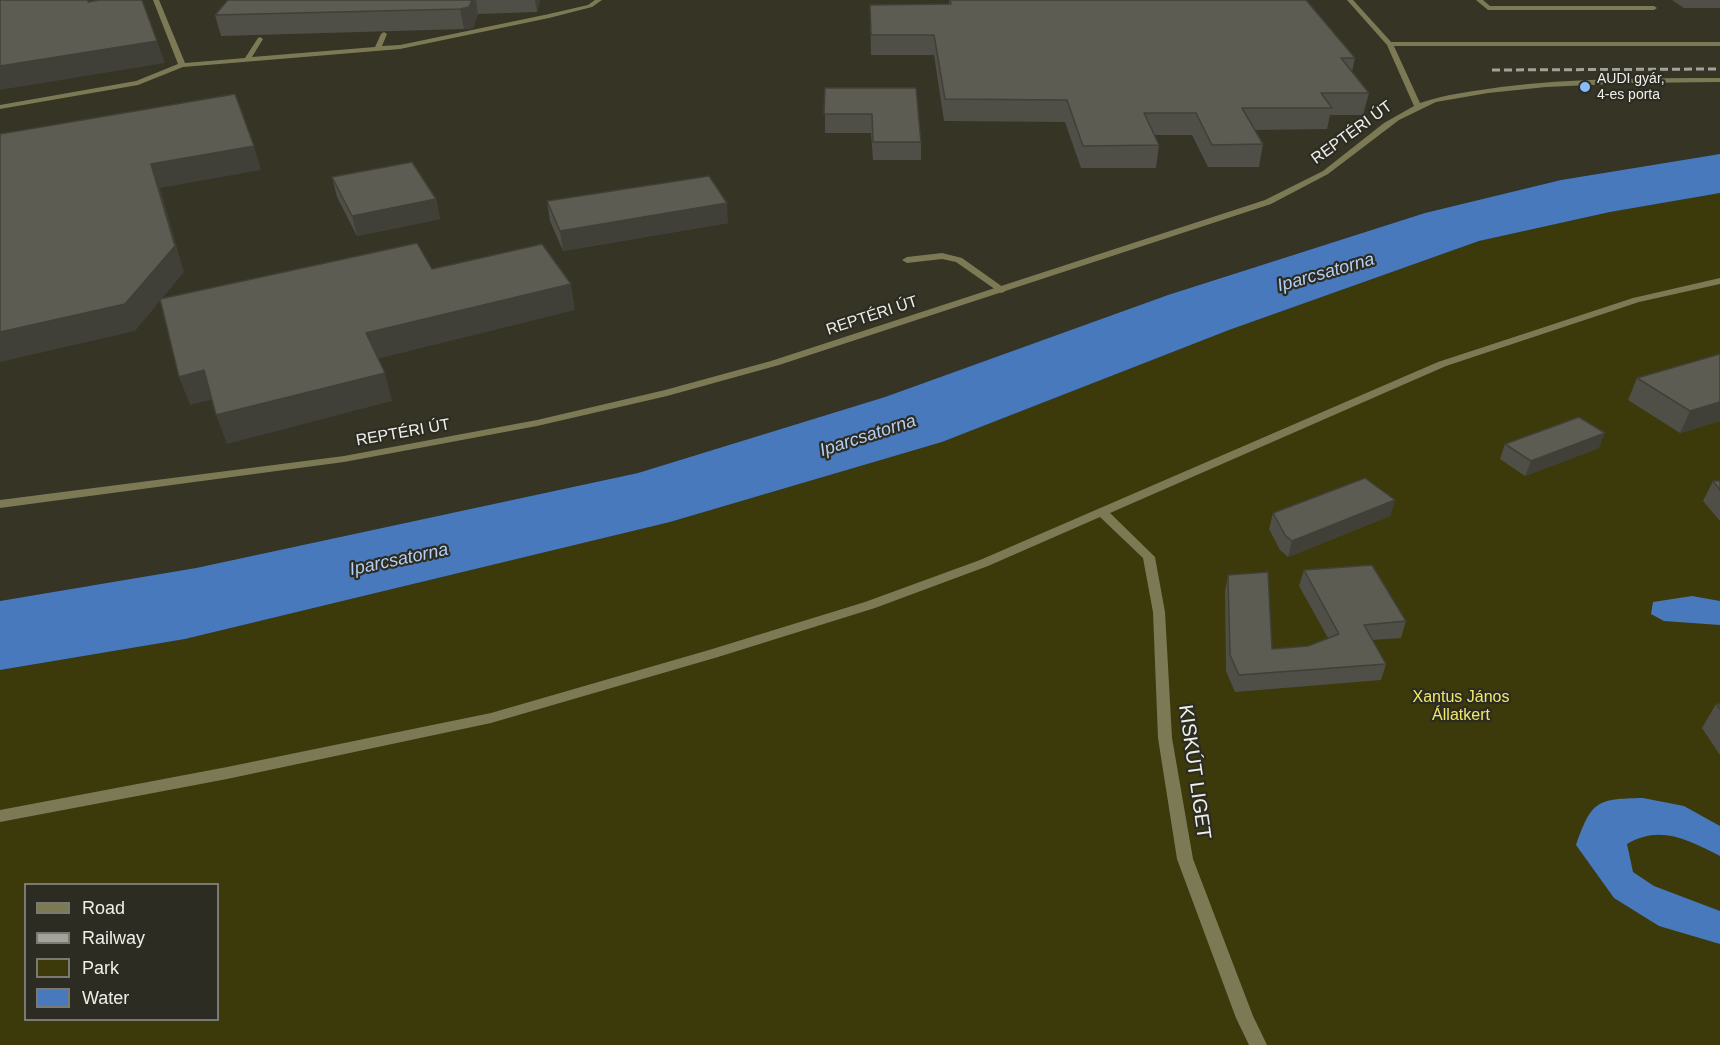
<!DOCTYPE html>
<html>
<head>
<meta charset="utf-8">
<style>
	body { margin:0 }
	#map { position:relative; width:1720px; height:1045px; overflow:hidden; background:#2c2c23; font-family:Helvetica,sans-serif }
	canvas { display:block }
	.legend { position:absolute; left:24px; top:883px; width:195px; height:138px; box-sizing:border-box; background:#2c2c23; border:2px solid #7a7a72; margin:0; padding:8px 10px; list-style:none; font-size:18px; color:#efefe9 }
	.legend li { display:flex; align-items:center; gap:12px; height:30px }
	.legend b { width:30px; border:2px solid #7a7a72 }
</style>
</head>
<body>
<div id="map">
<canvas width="1720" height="1045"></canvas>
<ul class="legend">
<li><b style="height:8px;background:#7c7a55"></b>Road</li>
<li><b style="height:8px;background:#a3a39c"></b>Railway</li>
<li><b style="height:16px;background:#3c390b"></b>Park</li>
<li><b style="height:16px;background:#4779bc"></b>Water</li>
</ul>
</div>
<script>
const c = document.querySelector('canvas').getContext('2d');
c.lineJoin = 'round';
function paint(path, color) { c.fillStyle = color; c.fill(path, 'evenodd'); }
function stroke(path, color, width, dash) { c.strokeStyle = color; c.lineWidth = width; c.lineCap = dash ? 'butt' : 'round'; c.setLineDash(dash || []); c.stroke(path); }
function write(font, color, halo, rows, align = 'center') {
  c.font = font + ' Helvetica,sans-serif'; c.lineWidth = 4.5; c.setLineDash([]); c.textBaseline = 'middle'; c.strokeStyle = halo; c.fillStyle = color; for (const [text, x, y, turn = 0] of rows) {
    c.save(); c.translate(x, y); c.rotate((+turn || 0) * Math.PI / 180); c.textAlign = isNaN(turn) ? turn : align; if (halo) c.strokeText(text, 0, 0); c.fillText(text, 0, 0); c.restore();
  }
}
paint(new Path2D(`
	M 0,0 L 1720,0 L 1720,154 L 1561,180 L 1425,213 L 1168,295 L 885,397 L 638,473 L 196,568 L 0,601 Z`), '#353425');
paint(new Path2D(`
	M 1720,193 L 1720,1045 L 0,1045 L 0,670 L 185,639 L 670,522 L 942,442 L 1229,330 L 1479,241 L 1610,212 ZM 26,884 L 218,884 L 218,1020 L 26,1020 Z`), '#3c390b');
paint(new Path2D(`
	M 1720,154 L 1720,193 L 1610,212 L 1479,241 L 1229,330 L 942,442 L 670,522 L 185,639 L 0,670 L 0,601 L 196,568 L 638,473 L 885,397 L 1168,295 L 1425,213 L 1561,180 Z
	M 1692,596 L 1720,601 L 1720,625 L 1664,621 L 1651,614 L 1653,602 Z
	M 1643,798 L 1684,806 L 1720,826 L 1720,856 C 1689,840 1660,824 1627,844 L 1633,872 L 1654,886 L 1720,911 L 1720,944 L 1659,926 L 1614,898 L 1576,845 C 1592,800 1597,799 1643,798 Z`), '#4779bc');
paint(new Path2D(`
	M 153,0 L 159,0 L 185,63 L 245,58 L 258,38 L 260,37 L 263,39 L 252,57 L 375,47 L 381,34 L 384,32 L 387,34 L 382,46 L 400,45 L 549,14 L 588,5 L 595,0 L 602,0 L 592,7 L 549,18 L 400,49 L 183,67 L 138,85 L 0,109 L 0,105 L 136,81 L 178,64 Z
	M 1476,0 L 1483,0 L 1490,6 L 1654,6 L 1657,8 L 1654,10 L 1488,10 Z
	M 1720,42 L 1720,46 L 1390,46 L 1387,44 L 1390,42 Z
	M 942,253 L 962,258 L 1007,290 L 1002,293 L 999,292 L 956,262 L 942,259 L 907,263 L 902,260 L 907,257 Z`), '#7c7a55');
paint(new Path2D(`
	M 1347,0 L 1353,0 L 1393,44 L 1420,103 C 1446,94 1474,91 1501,87 C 1574,78 1647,78 1720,78 L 1720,82 L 1633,83 L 1546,87 L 1488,93 L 1436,102 L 1399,120 L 1328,174 L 1271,204 L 779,365 L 667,396 L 537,426 L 344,462 L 0,508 L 0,500 L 344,456 L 537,420 L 665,390 L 771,361 L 1265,200 L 1323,171 L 1384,123 L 1414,106 L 1387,45 Z
	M 1720,278 L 1720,284 L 1639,302 L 1446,366 L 1110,513 L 1155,557 L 1165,612 L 1172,738 L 1193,859 L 1253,1016 L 1267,1045 L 1249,1045 L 1236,1018 L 1177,859 L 1158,738 L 1153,612 L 1143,558 L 1100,517 L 988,566 L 875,608 L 718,657 L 491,723 L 227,779 L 0,822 L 0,810 L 227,767 L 491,713 L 709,650 L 865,602 L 980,560 L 1438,362 L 1633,298 Z`), '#7c7a55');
stroke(new Path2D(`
	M 1492,70 L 1720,69`), '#a3a39c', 3, [8, 4]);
paint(new Path2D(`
	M 228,0 L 540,0 L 537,12 L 478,14 L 473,28 L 464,29 L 221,36 L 215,15 Z
	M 949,0 L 1306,0 L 1355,58 L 1352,72 L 1369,93 L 1363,115 L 1330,115 L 1327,129 L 1255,130 L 1263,144 L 1259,167 L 1208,167 L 1192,135 L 1154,135 L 1159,145 L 1156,168 L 1081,168 L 1065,122 L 944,121 L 934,55 L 871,55 L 870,5 L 949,4 Z
	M 1672,0 L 1720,0 L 1720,8 L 1684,8 Z
	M 825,88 L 921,142 L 921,160 L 873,160 L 871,133 L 825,133 Z
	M 332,177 L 436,199 L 440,219 L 357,236 L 337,197 Z
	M 547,201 L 728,223 L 563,251 L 550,221 Z
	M 1720,354 L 1720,421 L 1680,433 L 1628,400 L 1637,378 Z
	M 1505,444 L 1599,448 L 1525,476 L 1500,459 Z
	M 1713,481 L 1720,481 L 1720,521 L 1703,501 Z
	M 1395,500 L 1390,516 L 1288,557 L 1280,550 L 1269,529 L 1273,513 Z
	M 1304,570 L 1406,621 L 1401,638 L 1372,640 L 1386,664 L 1381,680 L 1235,692 L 1226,671 L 1225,591 L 1228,575 L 1272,649 L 1308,646 L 1328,638 L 1299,586 Z
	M 1716,704 L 1720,704 L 1720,755 L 1702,728 Z`), '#4f4f47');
paint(new Path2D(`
	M 472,0 L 476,0 L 478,14 L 473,28 L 464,29 L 460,9 Z
	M 535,0 L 540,0 L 537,12 Z
	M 157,41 L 165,63 L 0,90 L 0,66 Z
	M 254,146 L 261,170 L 160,188 L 184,272 L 135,331 L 0,362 L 0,332 L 151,164 Z
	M 436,199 L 440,219 L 357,236 L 352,216 Z
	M 727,203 L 728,223 L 563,251 L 560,231 Z
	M 571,284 L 575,310 L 373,360 L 366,333 Z
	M 204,370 L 214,399 L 190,405 L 179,377 Z
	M 385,373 L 392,401 L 227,444 L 216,415 Z
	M 1720,402 L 1720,421 L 1680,433 L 1690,411 Z
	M 1605,433 L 1599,448 L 1525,476 L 1531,461 Z
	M 1395,500 L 1390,516 L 1288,557 L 1292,541 Z`), '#404039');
const building = new Path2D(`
	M 0,0 L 88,0 L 88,2 L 99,0 L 142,0 L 157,41 L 0,66 Z
	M 228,0 L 472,0 L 469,7 L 460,9 L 215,15 Z
	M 950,0 L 1306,0 L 1355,58 L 1341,58 L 1369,93 L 1321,93 L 1332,108 L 1242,108 L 1263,144 L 1212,145 L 1196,113 L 1144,113 L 1159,145 L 1083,146 L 1067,100 L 945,99 L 934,35 L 871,35 L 870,5 L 951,4 Z
	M 825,88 L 916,88 L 921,142 L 873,142 L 872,114 L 824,114 Z
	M 235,94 L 254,146 L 151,164 L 175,246 L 125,304 L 0,332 L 0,134 Z
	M 412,162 L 436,199 L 352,216 L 332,177 Z
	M 709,176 L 727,203 L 560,231 L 547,201 Z
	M 417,243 L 432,269 L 542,244 L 571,284 L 366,333 L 385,373 L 216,415 L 204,370 L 179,377 L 160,299 Z
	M 1720,354 L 1720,402 L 1690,411 L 1637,378 Z
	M 1579,417 L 1605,433 L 1531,461 L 1505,444 Z
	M 1365,478 L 1395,500 L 1292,541 L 1285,535 L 1273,513 Z
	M 1713,481 L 1720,481 L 1720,490 Z
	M 1372,565 L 1406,621 L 1364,625 L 1386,664 L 1239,675 L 1230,655 L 1228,575 L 1268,572 L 1272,649 L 1308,646 L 1339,634 L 1304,570 Z
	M 1716,704 L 1720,704 L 1720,709 Z`);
paint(building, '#5c5c52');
stroke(building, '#404039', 1.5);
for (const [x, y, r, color] of [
	[1585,87,6,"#8abafc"]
]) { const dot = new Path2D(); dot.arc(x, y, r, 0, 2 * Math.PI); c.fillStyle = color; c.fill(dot); stroke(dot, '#2c2c23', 2); }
write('14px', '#efefe9', '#2c2c23', [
	["AUDI gyár,",1597,79],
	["4-es porta",1597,95]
], 'left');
write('16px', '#efefe9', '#2c2c23', [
	["REPTÉRI ÚT",1352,133,-36],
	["REPTÉRI ÚT",872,316,-18],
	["REPTÉRI ÚT",403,433,-10]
]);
write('16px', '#f1e86a', '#2c2c23', [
	["Xantus János",1461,698],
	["Állatkert",1461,716]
]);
write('italic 18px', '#b4cff3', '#2c2c23', [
	["Iparcsatorna",1326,273,-16],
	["Iparcsatorna",868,436,-18],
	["Iparcsatorna",399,560,-12]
]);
write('20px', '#efefe9', '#2c2c23', [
	["KISKÚT LIGET",1194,772,82]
]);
</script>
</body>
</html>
